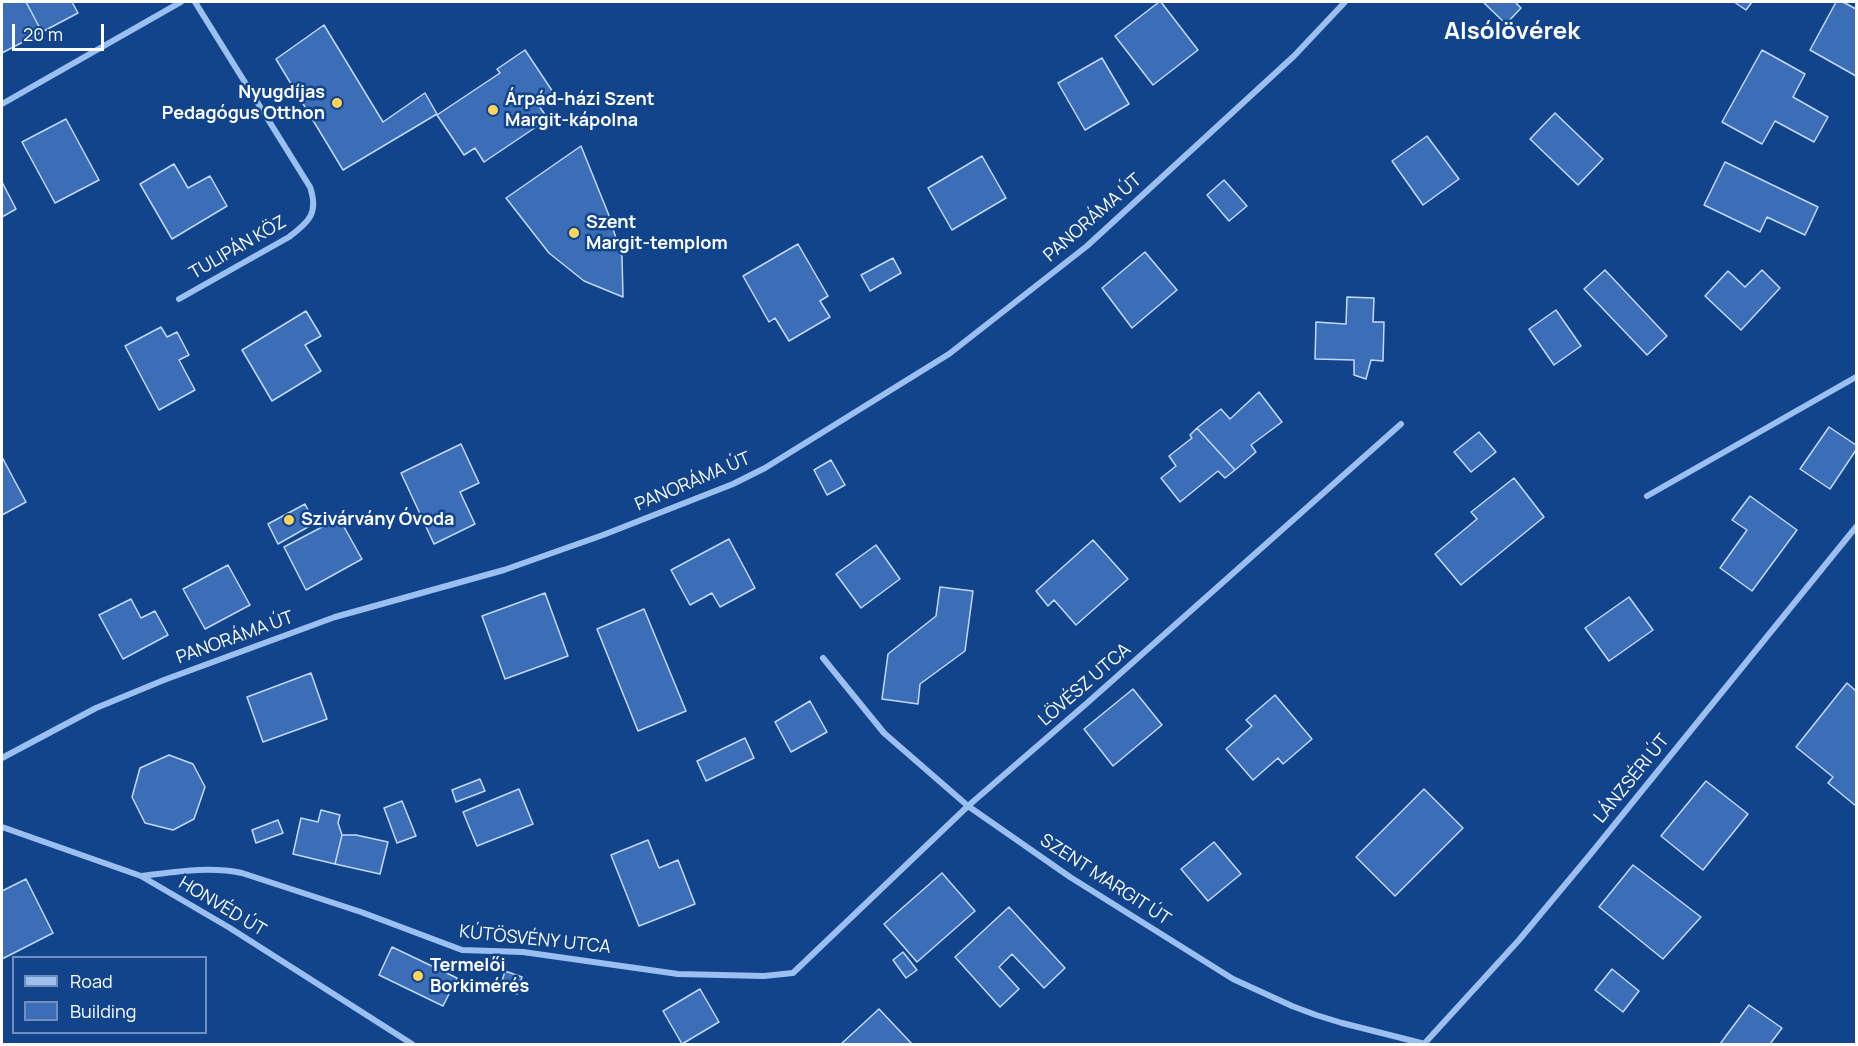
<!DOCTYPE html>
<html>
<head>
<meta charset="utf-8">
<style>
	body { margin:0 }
	#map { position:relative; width:1858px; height:1046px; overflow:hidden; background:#12448c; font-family:Manrope,sans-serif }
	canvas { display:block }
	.frame { position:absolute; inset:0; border:3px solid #fff; pointer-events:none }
	.legend { position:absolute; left:12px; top:956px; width:195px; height:78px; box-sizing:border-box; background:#12448c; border:2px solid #718fba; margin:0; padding:8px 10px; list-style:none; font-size:18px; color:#fff }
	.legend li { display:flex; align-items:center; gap:12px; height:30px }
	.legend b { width:30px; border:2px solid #718fba }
	.scale { position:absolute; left:12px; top:24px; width:92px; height:27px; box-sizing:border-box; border:3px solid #fff; border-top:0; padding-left:8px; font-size:18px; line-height:21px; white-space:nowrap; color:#fff; -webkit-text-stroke:4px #12448c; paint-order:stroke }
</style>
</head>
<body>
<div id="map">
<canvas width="1858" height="1046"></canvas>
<div class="frame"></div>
<ul class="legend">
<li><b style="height:8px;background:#9bbff1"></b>Road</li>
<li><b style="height:16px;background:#3b6eb6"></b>Building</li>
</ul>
<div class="scale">20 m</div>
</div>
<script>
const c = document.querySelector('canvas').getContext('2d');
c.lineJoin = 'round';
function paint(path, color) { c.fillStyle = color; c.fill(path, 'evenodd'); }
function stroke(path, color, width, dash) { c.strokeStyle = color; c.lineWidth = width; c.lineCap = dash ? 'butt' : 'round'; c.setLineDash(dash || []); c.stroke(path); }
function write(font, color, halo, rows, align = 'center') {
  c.font = font + ' Manrope,sans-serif'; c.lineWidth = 5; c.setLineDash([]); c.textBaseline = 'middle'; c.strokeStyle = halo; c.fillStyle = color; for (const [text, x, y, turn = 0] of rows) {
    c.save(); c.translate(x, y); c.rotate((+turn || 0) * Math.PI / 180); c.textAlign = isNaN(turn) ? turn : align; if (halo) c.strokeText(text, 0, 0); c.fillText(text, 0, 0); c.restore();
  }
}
const building = new Path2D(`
	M 2,2 L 26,2 L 42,32 L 2,53 Z
	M 26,2 L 72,2 L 78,13 L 42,32 Z
	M 1159,2 L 1161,2 L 1198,50 L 1153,85 L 1115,36 Z
	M 1483,2 L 1515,2 L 1521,8 L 1506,24 Z
	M 1734,2 L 1752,2 L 1746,10 Z
	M 1836,2 L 1843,2 L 1856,9 L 1856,76 L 1810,50 Z
	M 324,25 L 383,122 L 425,93 L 437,114 L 343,170 L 276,59 Z
	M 525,50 L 555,95 L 539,106 L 548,119 L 484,162 L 475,148 L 464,155 L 437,115 L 500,73 L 497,69 Z
	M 1762,50 L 1805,74 L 1793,97 L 1828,117 L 1814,142 L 1775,121 L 1762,144 L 1722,122 Z
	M 1102,58 L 1129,104 L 1085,130 L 1058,83 Z
	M 1555,113 L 1603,159 L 1578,185 L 1530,139 Z
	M 66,119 L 99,180 L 55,203 L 22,142 Z
	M 1427,136 L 1459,179 L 1423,205 L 1392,161 Z
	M 581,146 L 608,213 L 622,257 L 623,297 L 584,281 L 549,253 L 506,198 Z
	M 982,156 L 1006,198 L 952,230 L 928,188 Z
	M 1725,162 L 1818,207 L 1805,235 L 1767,217 L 1760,232 L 1704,205 Z
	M 174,164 L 188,188 L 210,176 L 227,206 L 172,239 L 140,184 Z
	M 1224,180 L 1247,206 L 1229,221 L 1207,195 Z
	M 2,182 L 16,209 L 2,217 Z
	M 798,244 L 828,296 L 820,301 L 830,317 L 789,341 L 775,318 L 769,322 L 743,276 Z
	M 1145,252 L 1177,290 L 1132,328 L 1102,288 Z
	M 893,258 L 901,273 L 870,291 L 861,275 Z
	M 1605,270 L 1667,336 L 1647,355 L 1584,289 Z
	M 1762,270 L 1780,288 L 1741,330 L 1705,296 L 1728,271 L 1745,287 Z
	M 1347,297 L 1374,298 L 1373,322 L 1384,322 L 1383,361 L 1371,360 L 1366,379 L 1354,375 L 1354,360 L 1315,359 L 1316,322 L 1346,324 Z
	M 1556,310 L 1581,346 L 1554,365 L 1529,329 Z
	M 306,311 L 321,336 L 305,345 L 321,371 L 272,401 L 242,350 Z
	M 161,327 L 167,337 L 177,332 L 189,355 L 179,360 L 195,390 L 159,410 L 125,346 Z
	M 1259,392 L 1282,422 L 1251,445 L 1256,452 L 1235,470 L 1197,428 L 1221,409 L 1230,419 Z
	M 1829,427 L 1856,445 L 1856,450 L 1830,489 L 1800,469 Z
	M 1197,428 L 1235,470 L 1225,478 L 1218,471 L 1180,502 L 1161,478 L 1176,466 L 1169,456 L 1192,438 L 1190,435 Z
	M 1479,432 L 1496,452 L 1471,472 L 1454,452 Z
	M 461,444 L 479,483 L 460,492 L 475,524 L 434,544 L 401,473 Z
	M 2,457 L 26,502 L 2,515 Z
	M 831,460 L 845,485 L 827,495 L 814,470 Z
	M 1514,478 L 1544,517 L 1461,585 L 1435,554 L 1477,519 L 1471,512 Z
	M 1750,496 L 1797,530 L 1752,591 L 1720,568 L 1747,530 L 1732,520 Z
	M 305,504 L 315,523 L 278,544 L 268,524 Z
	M 339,518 L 362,559 L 306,590 L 284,547 Z
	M 729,539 L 755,588 L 720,607 L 712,593 L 690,605 L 671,570 Z
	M 1093,540 L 1128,579 L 1076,625 L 1054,600 L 1048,606 L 1036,591 Z
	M 876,545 L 900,579 L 861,608 L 836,574 Z
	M 228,565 L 250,605 L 205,629 L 183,589 Z
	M 940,587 L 973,591 L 965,651 L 920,684 L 918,704 L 882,699 L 888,654 L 936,616 Z
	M 545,593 L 568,656 L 505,679 L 482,616 Z
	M 1629,597 L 1653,630 L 1609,661 L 1585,628 Z
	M 131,599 L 141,618 L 155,611 L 168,635 L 123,659 L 99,615 Z
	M 644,609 L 686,711 L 638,731 L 597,629 Z
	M 311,673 L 327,719 L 263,742 L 247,697 Z
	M 1847,683 L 1856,691 L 1856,806 L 1828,783 L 1833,777 L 1796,747 Z
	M 1133,689 L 1162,725 L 1113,766 L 1084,729 Z
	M 1275,695 L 1312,739 L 1283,764 L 1278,758 L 1253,780 L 1226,749 L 1252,726 L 1246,720 Z
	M 810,701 L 827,732 L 791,752 L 775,722 Z
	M 745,738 L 754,758 L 706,781 L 697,761 Z
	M 169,755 L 193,764 L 205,787 L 194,819 L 173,830 L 145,823 L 132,797 L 140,768 Z
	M 480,779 L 485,791 L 456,802 L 452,790 Z
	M 1706,781 L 1748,814 L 1703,870 L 1661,836 Z
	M 519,789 L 533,824 L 477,846 L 463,812 Z
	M 1424,789 L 1463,828 L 1395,896 L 1356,857 Z
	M 402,801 L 416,836 L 397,843 L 384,808 Z
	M 321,810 L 340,815 L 338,823 L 342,835 L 335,864 L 293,854 L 301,818 L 318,822 Z
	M 278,820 L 283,833 L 256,843 L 252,830 Z
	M 342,835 L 356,835 L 388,842 L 380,874 L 335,864 Z
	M 648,840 L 659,868 L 678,860 L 695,904 L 639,926 L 611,855 Z
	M 1214,842 L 1241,874 L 1208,901 L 1181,869 Z
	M 1633,865 L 1701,917 L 1663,959 L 1599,907 Z
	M 942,873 L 975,911 L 917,962 L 884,924 Z
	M 26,879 L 53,933 L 2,959 L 2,891 Z
	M 1009,907 L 1065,968 L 1044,988 L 1012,954 L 999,967 L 1019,989 L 1000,1007 L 955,957 Z
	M 392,947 L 457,978 L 443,1006 L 379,975 Z
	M 903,952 L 917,970 L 906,978 L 893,960 Z
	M 1612,969 L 1639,991 L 1623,1012 L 1595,990 Z
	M 505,971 L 522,977 L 517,994 L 500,988 Z
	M 700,989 L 719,1022 L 682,1044 L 663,1011 Z
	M 1749,1005 L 1782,1028 L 1770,1044 L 1720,1044 Z
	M 879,1009 L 912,1044 L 841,1044 Z`);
paint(building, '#3b6eb6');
stroke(building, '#c1dafc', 1.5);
stroke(new Path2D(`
	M 2,104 L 181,2
	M 179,299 L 289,237 C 309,222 319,213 310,187 L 195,2
	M 1647,496 L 1856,377
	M 823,658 L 884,733 L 968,806 L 1070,877 L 1233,979 L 1292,1006 L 1316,1015 L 1342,1023 L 1425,1044
	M 2,758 L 96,708 L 164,680 L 335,617 L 504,570 L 603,535 L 733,484 L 765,468 L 949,354 L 1087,246 L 1294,56 L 1345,2
	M 2,827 L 141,876 L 230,928 L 412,1044
	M 141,876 C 175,872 208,866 242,873 L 361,912 L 462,950 L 523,952 L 678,974 L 764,976 L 793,973 L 968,806 L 1086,704 L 1401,424
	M 1424,1044 L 1519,940 L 1589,856 L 1856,527`), '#9bbff1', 6);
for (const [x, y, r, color] of [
	[337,103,6,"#ffd45a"],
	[493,110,6,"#ffd45a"],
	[574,233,6,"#ffd45a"],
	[289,520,6,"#ffd45a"],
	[418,976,6,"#ffd45a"]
]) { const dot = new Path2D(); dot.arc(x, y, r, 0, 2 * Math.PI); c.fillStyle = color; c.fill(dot); stroke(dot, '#12448c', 2); }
write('bold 18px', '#fff', '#12448c', [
	["Nyugdíjas",325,93,"right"],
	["Pedagógus Otthon",325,114,"right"],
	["Árpád-házi Szent",505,100],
	["Margit-kápolna",505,121],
	["Szent",586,223],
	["Margit-templom",586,244],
	["Szivárvány Óvoda",301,520],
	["Termelői",430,966],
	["Borkimérés",430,987]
], 'left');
write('18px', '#fff', '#12448c', [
	["PANORÁMA ÚT",1093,218,-41],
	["TULIPÁN KÖZ",238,248,-30],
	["PANORÁMA ÚT",693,482,-23],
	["PANORÁMA ÚT",235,638,-20],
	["LÖVÉSZ UTCA",1085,685,-41],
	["LÁNZSÉRI ÚT",1632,779,-51],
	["SZENT MARGIT ÚT",1105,880,33],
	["HONVÉD ÚT",222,907,31],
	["KÚTÖSVÉNY UTCA",535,940,6]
]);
write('bold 24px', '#fff', '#12448c', [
	["Alsólövérek",1512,32]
]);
</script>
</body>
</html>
